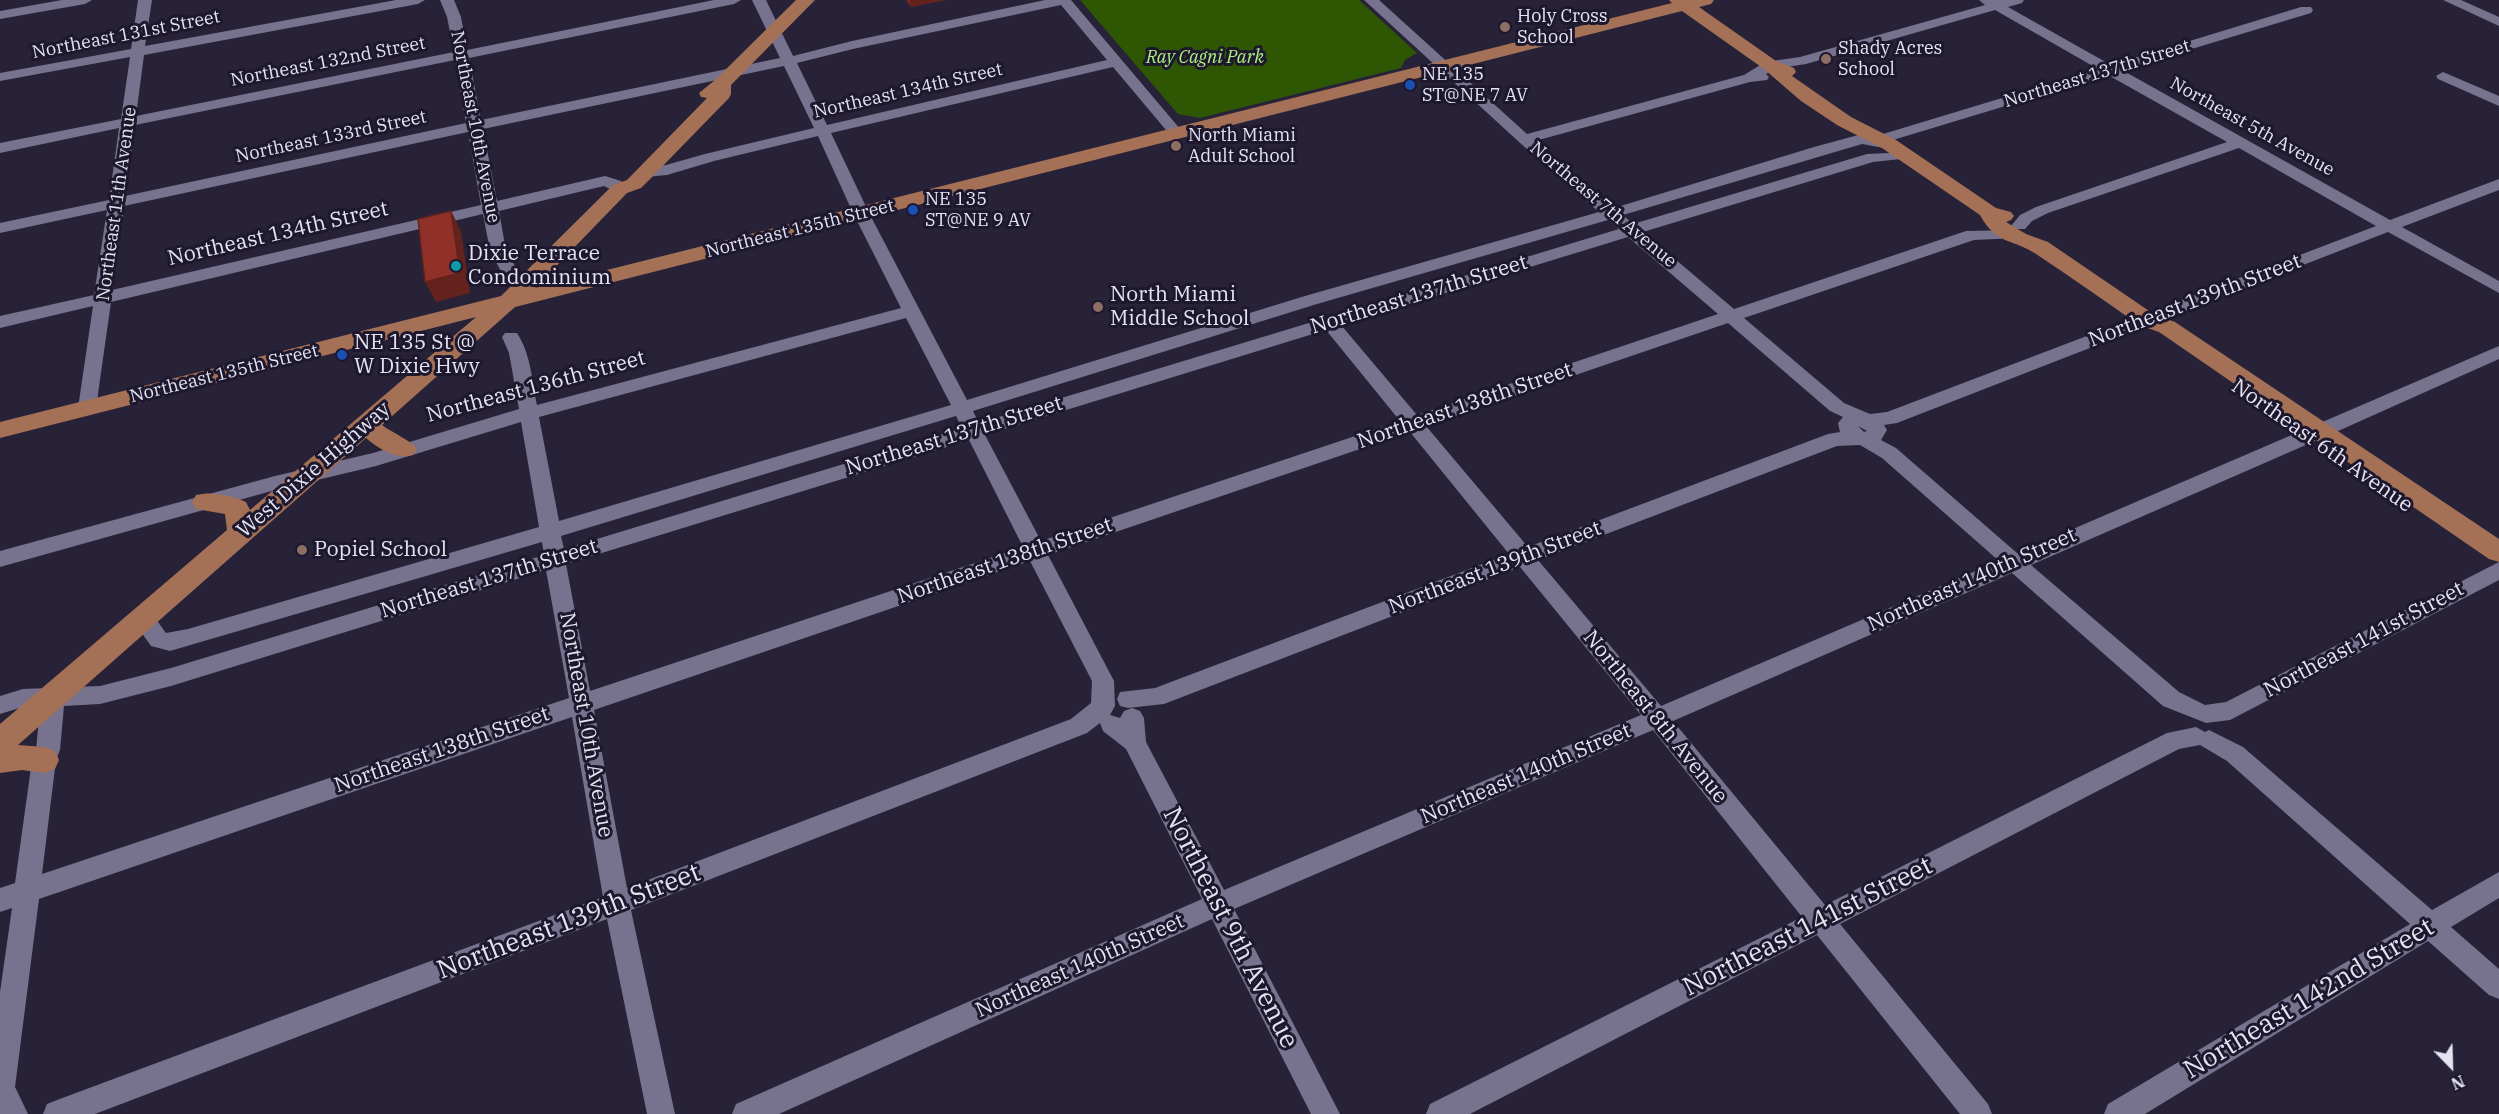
<!DOCTYPE html>
<html>
<head>
<meta charset="utf-8">
<style>
	body { margin:0 }
	#map { position:relative; width:2499px; height:1114px; overflow:hidden; background:#272238; font-family:"IBM Plex Serif",serif }
	canvas { display:block }
	.north { position:absolute; left:2421px; top:1036px; width:60px; height:60px; -webkit-text-stroke:4px #1d182e; paint-order:stroke; rotate:157deg; font-size:16px; font-weight:700; line-height:24px; text-align:center; color:#e5e3f2 }
	.north::after { content:''; display:block; margin:auto; width:21px; height:27px; background:#e5e3f2; clip-path:polygon(50% 0,100% 100%,50% 72%,0 100%) }
</style>
</head>
<body>
<div id="map">
<canvas width="2499" height="1114"></canvas>
<div class="north">N</div>
</div>
<script>
const c = document.querySelector('canvas').getContext('2d');
c.lineJoin = 'round';
function paint(path, color) { c.fillStyle = color; c.fill(path, 'evenodd'); }
function stroke(path, color, width, dash) { c.strokeStyle = color; c.lineWidth = width; c.lineCap = dash ? 'butt' : 'round'; c.setLineDash(dash || []); c.stroke(path); }
function write(font, color, halo, rows, align = 'center') {
  c.font = font + ' "IBM Plex Serif",serif'; c.lineWidth = 6; c.setLineDash([]); c.textBaseline = 'middle'; c.strokeStyle = halo; c.fillStyle = color; for (const [text, x, y, turn = 0] of rows) {
    c.save(); c.translate(x, y); c.rotate((+turn || 0) * Math.PI / 180); c.textAlign = isNaN(turn) ? turn : align; if (halo) c.strokeText(text, 0, 0); c.fillText(text, 0, 0); c.restore();
  }
}
paint(new Path2D(`
	M 1080,0 L 1359,0 L 1417,53 L 1405,60 L 1401,68 L 1200,118 L 1178,114 Z`), '#2f5603');
paint(new Path2D(`
	M 62,0 L 92,0 L 85,4 L 0,19 L 0,11 Z
	M 138,0 L 152,0 L 145,46 L 396,0 L 425,0 L 418,4 L 144,55 L 136,116 L 454,52 L 447,17 L 440,0 L 454,0 L 461,17 L 467,50 L 714,0 L 741,0 L 734,4 L 469,58 L 481,120 L 780,58 L 752,0 L 766,0 L 793,56 L 852,41 L 1045,0 L 1071,0 L 1181,130 L 1184,133 L 1181,136 L 1171,136 L 1113,67 L 831,133 L 869,213 L 967,400 L 1305,296 L 1599,212 L 1519,142 L 1364,0 L 1379,0 L 1527,134 L 1744,75 L 1765,62 L 1800,57 L 1985,5 L 1979,0 L 2024,0 L 2022,3 L 2008,7 L 2111,65 L 2301,7 L 2311,7 L 2313,10 L 2311,13 L 2122,70 L 2390,220 L 2499,179 L 2499,190 L 2402,227 L 2499,281 L 2499,293 L 2388,232 L 1897,423 L 1884,425 L 1887,430 L 1881,440 L 1896,448 L 2017,553 L 2301,431 L 2311,430 L 2313,426 L 2499,346 L 2499,359 L 2327,436 L 2317,437 L 2315,441 L 2031,565 L 2179,692 L 2205,705 L 2226,702 L 2499,562 L 2499,580 L 2230,720 L 2206,723 L 2163,706 L 2012,573 L 1673,721 L 1825,905 L 2167,733 L 2196,727 L 2205,732 L 2209,730 L 2243,747 L 2432,910 L 2499,872 L 2499,898 L 2451,927 L 2499,969 L 2499,999 L 2489,995 L 2428,941 L 2145,1114 L 2104,1114 L 2108,1104 L 2410,924 L 2227,761 L 2200,745 L 2179,749 L 1840,924 L 1988,1104 L 1992,1114 L 1960,1114 L 1817,935 L 1470,1114 L 1426,1114 L 1430,1104 L 1802,917 L 1653,730 L 1234,909 L 1340,1114 L 1311,1114 L 1212,919 L 779,1114 L 732,1114 L 736,1104 L 1202,899 L 1126,749 L 1103,731 L 1100,723 L 1087,733 L 631,910 L 675,1114 L 647,1114 L 607,919 L 95,1114 L 43,1114 L 47,1104 L 57,1100 L 603,897 L 572,717 L 39,899 L 15,1087 L 28,1114 L 0,1114 L 0,992 L 12,908 L 0,912 L 0,888 L 15,883 L 32,760 L 36,750 L 40,707 L 23,707 L 0,714 L 0,696 L 23,689 L 100,686 L 171,668 L 544,555 L 542,542 L 170,651 L 151,646 L 131,618 L 134,612 C 151,607 157,621 166,633 L 188,629 L 539,527 L 521,422 L 376,466 L 275,490 L 0,567 L 0,551 L 275,476 L 373,453 L 519,409 L 509,353 L 502,337 L 505,333 L 517,333 C 531,354 532,381 537,405 L 901,308 L 853,213 L 818,136 L 714,161 L 667,175 L 646,177 L 638,172 L 640,169 L 666,165 L 705,154 L 814,128 L 784,66 L 483,129 L 497,201 L 605,176 L 621,181 L 628,189 L 620,194 L 604,186 L 499,211 L 506,251 L 517,269 L 514,273 L 502,273 L 490,251 L 483,214 L 111,302 L 96,408 L 94,412 L 87,414 L 80,412 L 78,408 L 93,306 L 0,328 L 0,316 L 94,295 L 107,210 L 0,233 L 0,223 L 109,200 L 119,128 L 0,153 L 0,143 L 121,119 L 130,57 L 0,81 L 0,73 L 131,49 ZM 1061,5 L 1107,60 L 827,125 L 797,63 L 853,49 ZM 1995,10 L 2098,69 L 1883,134 L 1881,138 L 1862,134 L 1814,147 L 1614,208 L 1535,141 L 1750,82 L 1767,80 L 1769,77 L 1766,74 L 1774,69 L 1806,64 ZM 455,60 L 466,123 L 125,196 L 135,125 ZM 2108,75 L 2227,142 L 2036,207 L 2020,215 L 2011,226 L 2013,229 L 2025,229 L 2032,221 L 2048,213 L 2239,148 L 2376,226 L 1887,412 L 1870,414 L 1844,403 L 1744,318 L 1974,240 L 2017,238 L 2019,234 L 2017,230 L 1966,231 L 1734,309 L 1643,232 L 1873,162 L 1910,158 L 1913,155 L 1910,152 L 1867,154 L 1633,224 L 1623,215 L 1862,144 L 1889,149 L 1894,147 L 1897,144 L 1893,140 ZM 468,132 L 481,205 L 112,290 L 124,206 ZM 1608,220 L 1619,229 L 979,423 L 973,411 L 1317,304 ZM 1628,237 L 1718,314 L 1417,415 L 1341,325 ZM 906,318 L 951,405 L 559,521 L 539,417 ZM 1728,323 L 1830,411 L 1843,417 L 1838,423 L 1840,432 L 1828,434 L 1528,547 L 1426,426 ZM 1326,330 L 1400,421 L 1041,541 L 985,435 ZM 956,416 L 962,428 L 564,549 L 561,536 ZM 1858,426 L 1867,431 L 1864,432 ZM 1410,432 L 1509,554 L 1155,688 L 1120,692 L 1117,699 L 1120,706 L 1128,708 L 1164,704 L 1520,567 L 1641,715 L 1224,890 L 1146,742 L 1144,718 L 1140,711 L 1132,708 L 1124,711 L 1120,718 L 1110,715 L 1115,706 L 1114,681 L 1048,555 ZM 969,440 L 1023,547 L 590,691 L 566,564 ZM 1860,445 L 1882,458 L 1999,561 L 1661,706 L 1538,560 L 1837,446 ZM 1030,561 L 1092,681 L 1091,703 L 1071,719 L 627,888 L 594,710 ZM 546,570 L 569,698 L 42,874 L 56,760 L 60,750 L 64,706 L 100,704 L 171,686 Z
	M 2443,0 L 2461,0 L 2499,17 L 2499,26 Z
	M 2443,72 L 2499,96 L 2499,106 L 2438,79 L 2436,76 Z`), '#77728d');
paint(new Path2D(`
	M 796,0 L 815,0 L 731,85 L 731,94 L 729,98 L 653,176 L 641,188 L 627,193 L 535,288 L 1672,3 L 1669,0 L 1714,0 L 1711,4 L 1699,7 L 1776,61 L 1794,68 L 1796,72 L 1792,76 L 1851,117 L 1896,140 L 1996,208 L 2011,212 L 2014,216 L 2011,220 L 2006,222 L 2026,234 L 2048,242 L 2155,315 L 2175,322 L 2499,539 L 2499,562 L 2489,559 L 2159,332 L 2139,325 C 2105,301 2071,277 2036,254 C 2014,239 1996,245 1980,215 L 1882,148 L 1837,125 L 1801,101 L 1764,69 L 1682,11 L 515,307 L 382,425 C 391,432 412,441 417,449 L 413,455 C 396,460 379,449 366,438 L 18,745 L 44,747 L 55,751 L 59,760 L 55,769 L 44,773 L 22,770 L 0,773 L 0,724 L 227,530 L 225,514 L 196,509 L 192,502 L 196,495 C 212,491 231,495 246,502 L 250,510 L 476,317 L 0,438 L 0,422 L 501,296 L 613,185 L 627,180 L 707,98 L 701,97 L 699,93 L 715,80 Z`), '#a57156');
paint(new Path2D(`
	M 906,0 L 945,0 L 911,7 Z`), '#7b2923');
paint(new Path2D(`
	M 910,0 L 945,0 L 911,7 Z
	M 451,211 L 461,231 L 470,293 L 436,302 L 425,282 Z`), '#64221d');
const building = new Path2D(`
	M 451,211 L 460,273 L 425,282 L 418,219 Z`);
paint(building, '#8f3029');
stroke(building, '#64221d', 1.5);
for (const [x, y, r, color] of [
	[1505,27,6,"#8d6e63"],
	[1826,59,6,"#8d6e63"],
	[1410,85,6,"#1a4fb4"],
	[1176,146,6,"#8d6e63"],
	[913,210,6,"#1a4fb4"],
	[456,266,6,"#0f9aa8"],
	[1098,307,6,"#8d6e63"],
	[342,355,6,"#1a4fb4"],
	[302,550,6,"#8d6e63"]
]) { const dot = new Path2D(); dot.arc(x, y, r, 0, 2 * Math.PI); c.fillStyle = color; c.fill(dot); stroke(dot, '#1d182e', 2); }
write('18px', '#e5e3f2', '#1d182e', [
	["Holy Cross",1517,17],
	["School",1517,38],
	["Shady Acres",1838,49],
	["School",1838,70],
	["NE 135",1422,75],
	["ST@NE 7 AV",1422,96],
	["North Miami",1188,136],
	["Adult School",1188,157],
	["NE 135",925,200],
	["ST@NE 9 AV",925,221]
], 'left');
write('18px', '#e5e3f2', '#1d182e', [
	["Northeast 131st Street",126,35,-11],
	["Northeast 132nd Street",328,62,-11],
	["Northeast 137th Street",2097,74,-17],
	["Northeast 134th Street",908,91,-13],
	["Northeast 10th Avenue",475,127,79],
	["Northeast 5th Avenue",2252,127,29],
	["Northeast 133rd Street",331,137,-12],
	["Northeast 11th Avenue",117,204,-82],
	["Northeast 7th Avenue",1603,205,40],
	["Northeast 135th Street",800,229,-14],
	["Northeast 135th Street",224,374,-14]
]);
write('italic 18px', '#adef7e', '#1d182e', [
	["Ray Cagni Park",1205,58]
]);
write('21px', '#e5e3f2', '#1d182e', [
	["Northeast 134th Street",278,234,-13],
	["Northeast 137th Street",1419,295,-17],
	["Northeast 139th Street",2195,301,-21],
	["Northeast 136th Street",536,387,-15],
	["Northeast 138th Street",1465,406,-19],
	["Northeast 137th Street",954,436,-17],
	["Northeast 6th Avenue",2322,446,35],
	["West Dixie Highway",314,470,-41],
	["Northeast 138th Street",1005,561,-19],
	["Northeast 139th Street",1495,568,-21],
	["Northeast 137th Street",489,579,-17],
	["Northeast 140th Street",1972,580,-24],
	["Northeast 141st Street",2364,640,-28],
	["Northeast 8th Avenue",1655,717,51],
	["Northeast 10th Avenue",586,725,80],
	["Northeast 138th Street",442,750,-19],
	["Northeast 140th Street",1526,774,-23],
	["Northeast 140th Street",1080,966,-24]
]);
write('21px', '#e5e3f2', '#1d182e', [
	["Dixie Terrace",468,254],
	["Condominium",468,278],
	["North Miami",1110,295],
	["Middle School",1110,319],
	["NE 135 St @",354,343],
	["W Dixie Hwy",354,367],
	["Popiel School",314,550]
], 'left');
write('26px', '#e5e3f2', '#1d182e', [
	["Northeast 139th Street",569,922,-21],
	["Northeast 141st Street",1808,927,-27],
	["Northeast 9th Avenue",1230,928,63],
	["Northeast 142nd Street",2309,999,-31]
]);
</script>
</body>
</html>
